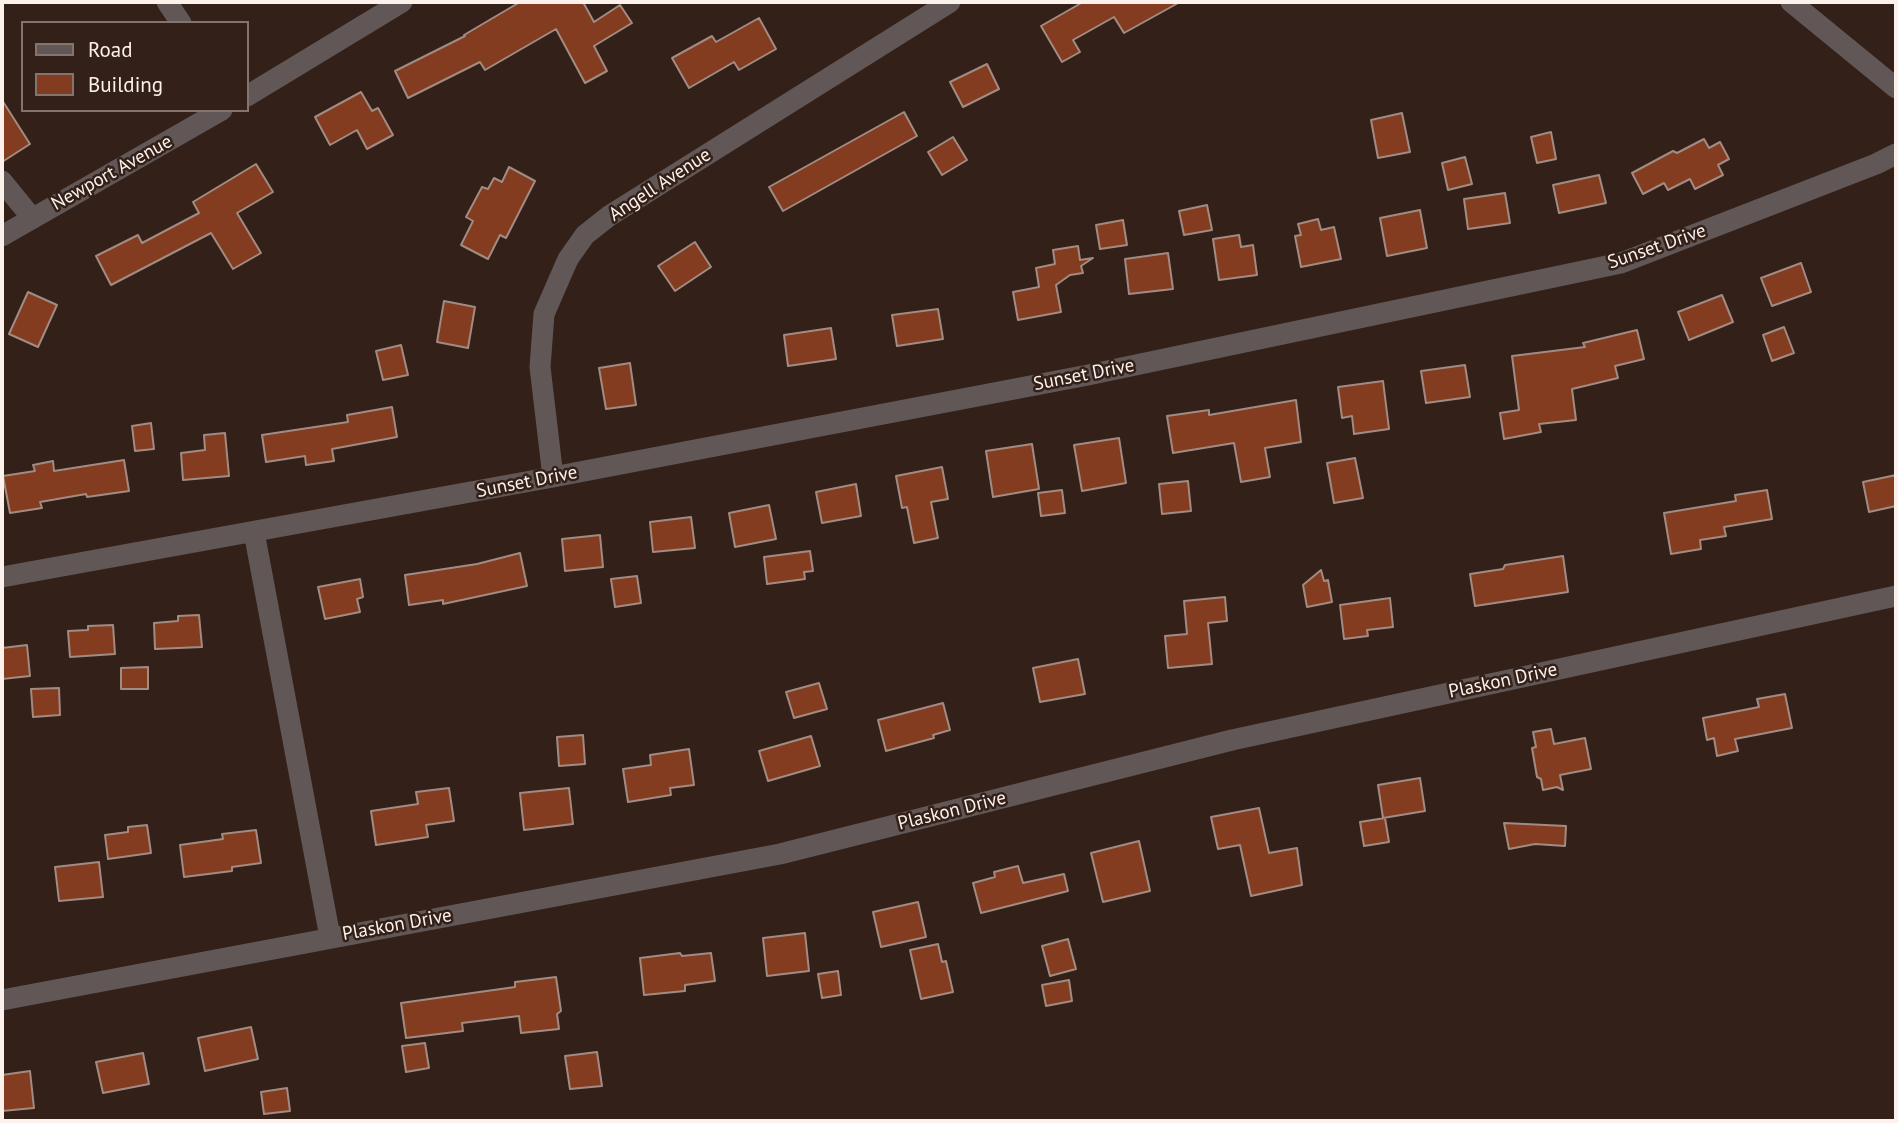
<!DOCTYPE html>
<html>
<head>
<meta charset="utf-8">
<style>
	body { margin:0 }
	#map { position:relative; width:1898px; height:1123px; overflow:hidden; background:#322019; font-family:"PT Sans",sans-serif }
	canvas { display:block }
	.frame { position:absolute; inset:0; border:4px solid #fdf1ec; pointer-events:none }
	.legend { position:absolute; left:21px; top:21px; width:228px; height:91px; box-sizing:border-box; background:#322019; border:2px solid #83746d; margin:0; padding:9px 12px; list-style:none; font-size:21px; color:#fdf1ec }
	.legend li { display:flex; align-items:center; gap:14px; height:35px }
	.legend b { width:35px; border:2px solid #83746d }
</style>
</head>
<body>
<div id="map">
<canvas width="1898" height="1123"></canvas>
<div class="frame"></div>
<ul class="legend">
<li><b style="height:9px;background:#615756"></b>Road</li>
<li><b style="height:19px;background:#833c1f"></b>Building</li>
</ul>
</div>
<script>
const c = document.querySelector('canvas').getContext('2d');
c.lineJoin = 'round';
function paint(path, color) { c.fillStyle = color; c.fill(path, 'evenodd'); }
function stroke(path, color, width, dash) { c.strokeStyle = color; c.lineWidth = width; c.lineCap = dash ? 'butt' : 'round'; c.setLineDash(dash || []); c.stroke(path); }
function write(font, color, halo, rows, align = 'center') {
  c.font = font + ' "PT Sans",sans-serif'; c.lineWidth = 5; c.setLineDash([]); c.textBaseline = 'middle'; c.strokeStyle = halo; c.fillStyle = color; for (const [text, x, y, turn = 0] of rows) {
    c.save(); c.translate(x, y); c.rotate((+turn || 0) * Math.PI / 180); c.textAlign = isNaN(turn) ? turn : align; if (halo) c.strokeText(text, 0, 0); c.fillText(text, 0, 0); c.restore();
  }
}
const building = new Path2D(`
	M 520,2 L 583,2 L 594,22 L 620,5 L 632,23 L 594,46 L 607,71 L 585,83 L 556,29 L 485,70 L 480,62 L 408,98 L 395,71 L 465,36 L 464,35 Z
	M 1083,2 L 1180,2 L 1124,33 L 1114,17 L 1073,40 L 1080,52 L 1062,62 L 1041,26 Z
	M 759,18 L 776,49 L 739,70 L 734,62 L 689,88 L 672,58 L 712,36 L 716,42 Z
	M 987,64 L 999,89 L 963,107 L 950,82 Z
	M 361,92 L 372,111 L 378,108 L 393,135 L 367,149 L 357,130 L 330,145 L 315,117 Z
	M 2,100 L 30,144 L 2,162 Z
	M 904,112 L 917,136 L 783,211 L 769,187 Z
	M 1402,113 L 1410,152 L 1378,158 L 1371,120 Z
	M 1551,132 L 1556,159 L 1537,163 L 1531,137 Z
	M 953,137 L 967,160 L 942,175 L 928,152 Z
	M 1704,139 L 1709,148 L 1720,142 L 1729,159 L 1718,165 L 1723,175 L 1695,189 L 1690,179 L 1668,190 L 1664,183 L 1643,194 L 1632,173 L 1673,151 L 1677,153 Z
	M 1465,157 L 1472,184 L 1448,190 L 1442,163 Z
	M 256,164 L 273,192 L 237,213 L 261,253 L 233,269 L 211,233 L 111,285 L 96,256 L 138,235 L 142,243 L 199,213 L 193,202 Z
	M 509,167 L 535,181 L 506,238 L 500,235 L 488,259 L 461,245 L 473,221 L 466,217 L 482,187 L 488,189 L 494,178 L 502,182 Z
	M 1599,175 L 1606,203 L 1559,213 L 1553,185 Z
	M 1505,193 L 1510,223 L 1468,229 L 1464,199 Z
	M 1207,205 L 1212,230 L 1184,235 L 1179,211 Z
	M 1420,210 L 1427,248 L 1387,256 L 1380,218 Z
	M 1318,219 L 1321,230 L 1334,227 L 1341,259 L 1301,267 L 1295,236 L 1301,235 L 1298,224 Z
	M 1123,220 L 1127,245 L 1100,249 L 1096,225 Z
	M 1239,235 L 1241,247 L 1253,245 L 1257,275 L 1219,280 L 1213,239 Z
	M 695,242 L 711,267 L 675,291 L 658,266 Z
	M 1078,246 L 1080,260 L 1093,258 L 1081,266 L 1083,273 L 1070,275 L 1056,285 L 1061,312 L 1018,320 L 1013,292 L 1039,287 L 1036,268 L 1055,264 L 1053,250 Z
	M 1168,253 L 1173,289 L 1129,294 L 1125,259 Z
	M 1801,263 L 1811,292 L 1772,306 L 1761,278 Z
	M 28,292 L 57,305 L 38,347 L 9,334 Z
	M 1722,295 L 1733,322 L 1689,340 L 1678,312 Z
	M 444,301 L 475,307 L 468,348 L 437,342 Z
	M 938,309 L 943,339 L 897,346 L 892,315 Z
	M 1784,327 L 1794,353 L 1772,361 L 1763,335 Z
	M 831,328 L 836,359 L 788,366 L 784,335 Z
	M 1637,330 L 1644,359 L 1615,366 L 1618,378 L 1572,389 L 1576,420 L 1539,424 L 1541,432 L 1504,439 L 1500,413 L 1519,410 L 1512,356 L 1585,347 L 1583,343 Z
	M 401,345 L 408,375 L 383,380 L 376,351 Z
	M 630,363 L 636,405 L 606,409 L 599,368 Z
	M 1465,365 L 1470,397 L 1426,403 L 1421,371 Z
	M 1383,381 L 1389,429 L 1354,434 L 1352,416 L 1342,418 L 1338,387 Z
	M 1296,400 L 1301,442 L 1265,448 L 1270,477 L 1241,482 L 1234,443 L 1173,453 L 1167,416 L 1209,410 L 1209,415 Z
	M 392,407 L 397,437 L 332,449 L 334,461 L 306,465 L 305,456 L 266,462 L 262,435 L 348,422 L 347,415 Z
	M 151,423 L 154,449 L 135,451 L 132,426 Z
	M 225,433 L 229,476 L 183,480 L 181,453 L 205,450 L 204,435 Z
	M 1119,438 L 1126,483 L 1082,491 L 1074,445 Z
	M 1032,444 L 1039,489 L 993,497 L 986,451 Z
	M 1355,458 L 1363,498 L 1334,503 L 1327,463 Z
	M 124,460 L 129,491 L 87,497 L 86,494 L 40,502 L 42,508 L 10,513 L 3,476 L 35,471 L 33,465 L 53,461 L 54,471 Z
	M 942,467 L 948,499 L 931,502 L 938,538 L 914,543 L 907,507 L 902,508 L 896,476 Z
	M 1896,475 L 1896,506 L 1869,512 L 1863,482 Z
	M 1188,481 L 1191,511 L 1162,514 L 1159,484 Z
	M 856,484 L 861,516 L 822,523 L 816,492 Z
	M 1062,490 L 1065,513 L 1041,516 L 1038,493 Z
	M 1767,490 L 1772,519 L 1724,527 L 1726,536 L 1700,540 L 1701,549 L 1671,554 L 1664,513 L 1736,501 L 1735,495 Z
	M 769,505 L 776,539 L 735,547 L 729,513 Z
	M 691,517 L 695,548 L 653,552 L 650,522 Z
	M 600,535 L 603,567 L 565,571 L 562,539 Z
	M 810,551 L 813,571 L 804,572 L 805,579 L 767,584 L 764,557 Z
	M 520,553 L 527,586 L 443,604 L 443,600 L 409,605 L 405,575 L 477,564 Z
	M 1563,556 L 1568,592 L 1475,606 L 1470,574 L 1503,569 L 1505,565 Z
	M 1321,570 L 1324,581 L 1328,580 L 1332,602 L 1307,607 L 1303,585 Z
	M 637,576 L 641,603 L 615,607 L 611,579 Z
	M 360,579 L 363,597 L 357,599 L 360,612 L 325,619 L 318,587 Z
	M 1225,597 L 1227,621 L 1208,623 L 1212,664 L 1168,668 L 1165,636 L 1187,634 L 1184,601 Z
	M 1390,598 L 1393,627 L 1367,630 L 1368,636 L 1344,639 L 1340,605 Z
	M 199,615 L 202,647 L 155,649 L 154,623 L 178,621 L 178,616 Z
	M 113,625 L 115,654 L 70,657 L 68,631 L 88,630 L 88,626 Z
	M 27,645 L 30,676 L 2,679 L 2,648 Z
	M 1078,659 L 1085,694 L 1040,702 L 1033,668 Z
	M 148,667 L 148,689 L 121,689 L 121,668 Z
	M 819,683 L 827,709 L 794,718 L 786,692 Z
	M 59,688 L 60,715 L 33,717 L 31,689 Z
	M 1785,694 L 1792,728 L 1735,739 L 1738,751 L 1717,756 L 1714,738 L 1707,740 L 1703,718 L 1759,707 L 1757,699 Z
	M 943,703 L 950,730 L 933,735 L 934,738 L 886,751 L 878,720 Z
	M 1551,729 L 1554,744 L 1585,738 L 1591,769 L 1560,775 L 1563,790 L 1557,787 L 1543,790 L 1541,779 L 1537,777 L 1532,748 L 1536,747 L 1533,732 Z
	M 583,735 L 585,764 L 559,766 L 557,737 Z
	M 811,736 L 820,766 L 768,781 L 759,751 Z
	M 689,749 L 694,785 L 670,788 L 671,795 L 628,802 L 623,769 L 651,765 L 650,755 Z
	M 1420,778 L 1425,811 L 1383,818 L 1378,785 Z
	M 449,788 L 454,821 L 426,825 L 428,837 L 376,845 L 371,811 L 418,804 L 416,792 Z
	M 569,788 L 573,824 L 524,830 L 520,793 Z
	M 1259,808 L 1269,853 L 1297,848 L 1302,885 L 1251,896 L 1240,845 L 1218,849 L 1211,817 Z
	M 1385,818 L 1389,842 L 1364,846 L 1360,822 Z
	M 1504,823 L 1566,826 L 1565,846 L 1535,844 L 1509,849 Z
	M 147,825 L 151,853 L 108,859 L 105,835 L 128,832 L 128,827 Z
	M 256,830 L 261,863 L 232,867 L 232,871 L 184,877 L 180,845 L 223,839 L 222,834 Z
	M 1139,841 L 1150,891 L 1103,902 L 1091,853 Z
	M 99,862 L 103,897 L 59,901 L 55,867 Z
	M 1018,866 L 1023,883 L 1064,874 L 1068,891 L 981,913 L 973,883 L 995,877 L 994,872 Z
	M 918,902 L 926,937 L 881,947 L 873,912 Z
	M 805,933 L 809,971 L 767,976 L 763,938 Z
	M 1068,939 L 1076,969 L 1050,976 L 1042,946 Z
	M 938,944 L 942,962 L 946,961 L 953,992 L 921,999 L 910,950 Z
	M 680,953 L 682,956 L 711,953 L 715,981 L 685,985 L 685,991 L 644,995 L 640,958 Z
	M 838,971 L 841,995 L 822,998 L 818,974 Z
	M 556,977 L 561,1011 L 557,1014 L 559,1029 L 521,1033 L 519,1016 L 462,1023 L 463,1031 L 406,1038 L 401,1003 L 515,987 L 515,982 Z
	M 1069,980 L 1072,1001 L 1046,1006 L 1042,985 Z
	M 251,1027 L 258,1059 L 205,1071 L 198,1038 Z
	M 425,1043 L 429,1068 L 406,1072 L 402,1046 Z
	M 597,1052 L 602,1086 L 570,1089 L 565,1056 Z
	M 143,1053 L 149,1084 L 103,1093 L 96,1062 Z
	M 30,1071 L 34,1108 L 2,1111 L 2,1075 Z
	M 287,1088 L 290,1111 L 264,1114 L 261,1092 Z`);
paint(building, '#833c1f');
stroke(building, '#a18b82', 2);
stroke(new Path2D(`
	M 167,2 L 181,23
	M 1791,2 L 1896,88
	M 247,96 L 402,2
	M 2,181 L 32,218
	M 2,236 L 222,110
	M 553,477 L 540,367 L 544,314 L 568,259 L 585,235 L 609,216 L 950,2
	M 254,532 L 330,937
	M 2,577 L 553,477 L 1088,375 L 1621,263 L 1876,164 L 1896,154
	M 2,1000 L 780,854 L 1232,740 L 1896,596`), '#615756', 21);
write('19px', '#fdf1ec', '#322019', [
	["Newport Avenue",112,173,-29],
	["Angell Avenue",660,185,-33],
	["Sunset Drive",1657,247,-19],
	["Sunset Drive",1084,375,-11],
	["Sunset Drive",527,482,-11],
	["Plaskon Drive",1503,681,-12],
	["Plaskon Drive",952,811,-14],
	["Plaskon Drive",397,925,-10]
]);
</script>
</body>
</html>
